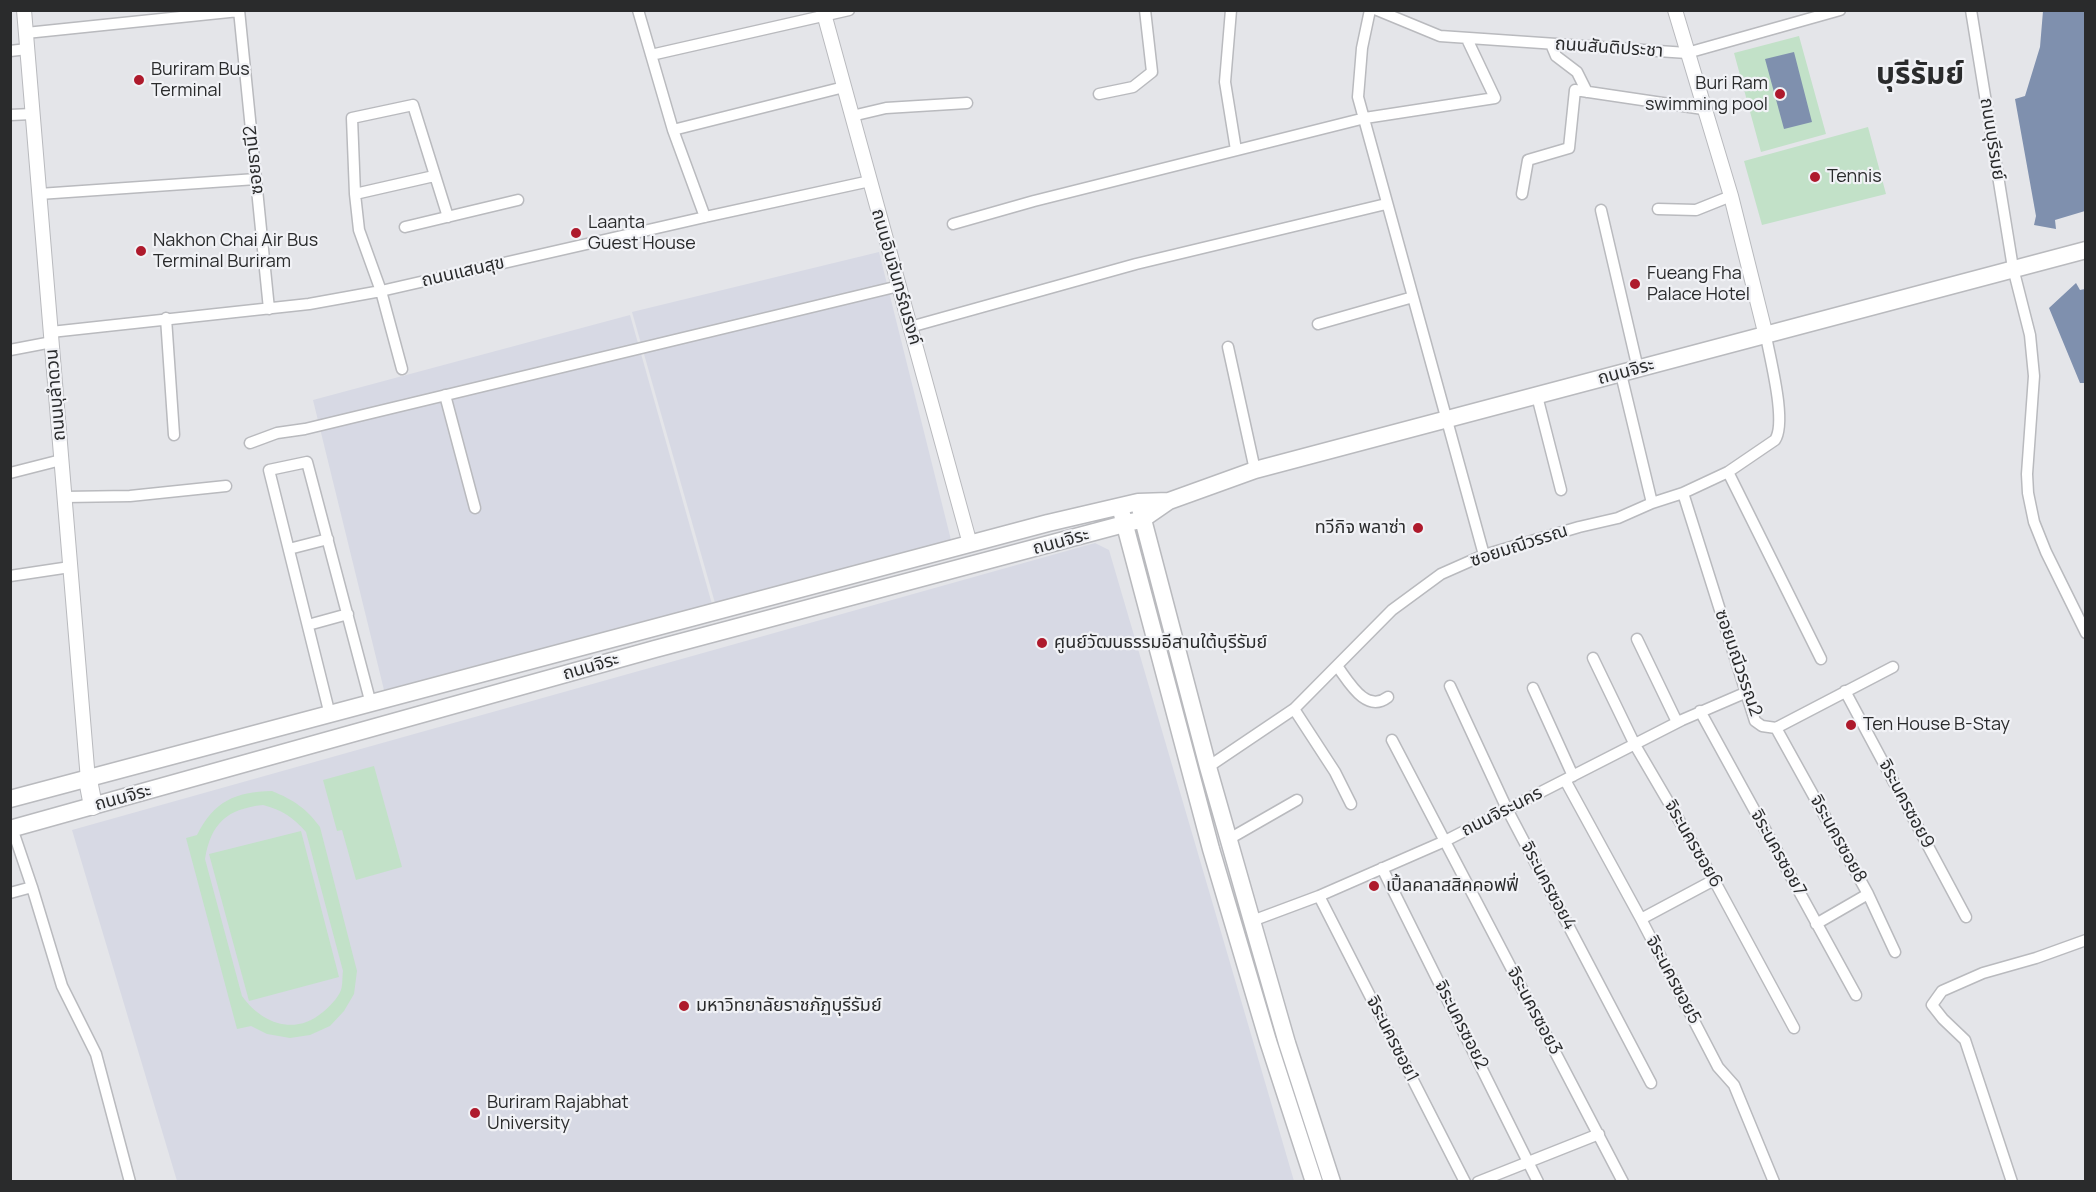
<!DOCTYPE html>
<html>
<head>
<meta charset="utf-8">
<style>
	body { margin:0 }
	#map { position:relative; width:2096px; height:1192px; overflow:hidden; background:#e4e5e9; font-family:Manrope,sans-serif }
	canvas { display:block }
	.frame { position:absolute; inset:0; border:12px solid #2a2b2c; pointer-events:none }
</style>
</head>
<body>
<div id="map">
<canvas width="2096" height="1192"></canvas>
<div class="frame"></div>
</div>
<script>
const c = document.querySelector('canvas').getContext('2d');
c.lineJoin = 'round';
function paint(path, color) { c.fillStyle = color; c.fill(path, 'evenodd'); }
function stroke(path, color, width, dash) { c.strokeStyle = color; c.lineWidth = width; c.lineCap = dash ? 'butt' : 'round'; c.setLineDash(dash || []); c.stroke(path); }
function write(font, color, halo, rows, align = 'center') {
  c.font = font + ' Manrope,"Noto Sans Thai",sans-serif'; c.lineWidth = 4.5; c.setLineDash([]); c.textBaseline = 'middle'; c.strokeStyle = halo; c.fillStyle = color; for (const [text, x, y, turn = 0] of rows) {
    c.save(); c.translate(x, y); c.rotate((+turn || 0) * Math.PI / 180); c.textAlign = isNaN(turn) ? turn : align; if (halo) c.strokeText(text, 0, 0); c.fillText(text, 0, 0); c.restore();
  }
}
paint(new Path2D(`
	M 879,252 L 951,540 L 715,603 L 632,312 Z
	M 630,315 L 712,604 L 384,690 L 313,400 Z
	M 1095,543 L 1109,550 L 1294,1181 L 177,1181 L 72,830 Z`), '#d7d9e4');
paint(new Path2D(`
	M 1799,36 L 1826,134 L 1761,152 L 1734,53 Z
	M 1868,127 L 1886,194 L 1762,225 L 1744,161 Z
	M 374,766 L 402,867 L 356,880 L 342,830 L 337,831 L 323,780 Z
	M 272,791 C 294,800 307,809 320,827 L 357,971 L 354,994 L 344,1011 L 330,1026 L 310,1035 L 290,1038 L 267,1034 L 251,1026 L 237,1029 L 186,838 L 197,835 C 214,801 235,792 272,791 ZM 263,805 C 282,810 293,817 306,832 L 343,971 C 342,977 343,984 341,990 C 338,998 330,1006 323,1012 C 295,1036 262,1024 242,996 L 205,859 C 211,823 227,809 263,805 Z
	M 301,831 L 339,977 L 249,1001 L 209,854 Z`), '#c2e1c8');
paint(new Path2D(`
	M 2043,11 L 2085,11 L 2085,211 L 2055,220 L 2056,229 L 2034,225 L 2036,216 L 2015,99 L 2025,96 L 2040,47 Z
	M 1794,52 L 1812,122 L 1784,129 L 1765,59 Z
	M 2076,283 L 2080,290 L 2085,289 L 2085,383 L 2080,383 L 2049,308 Z`), '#7f90ae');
const minor = new Path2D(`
	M 239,10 L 269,309
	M 638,10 L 673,130 L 705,217
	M 1231,10 L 1225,82 L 1236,150
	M 1370,10 L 1362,48 L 1358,97 L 1484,555
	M 1377,10 L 1440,36 L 1687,53 L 1840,10
	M 1971,10 L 2013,268 L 2030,335 L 2034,376 L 2027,474 L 2028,493 L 2034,522 L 2046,552 L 2086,633
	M 26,33 L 239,11
	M 1551,44 L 1556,56 L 1577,72 L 1587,92
	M 10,51 L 27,49
	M 651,55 L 849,10
	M 1099,94 L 1133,87 L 1152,72 L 1145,10
	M 10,115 L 32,114
	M 852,116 L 886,108 L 967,103
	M 673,130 L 844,87
	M 39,194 L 256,179
	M 355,194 L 434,176
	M 1522,194 L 1528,160 L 1569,148 L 1575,90 L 1703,109
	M 1658,209 L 1696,210 L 1731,196
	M 1601,210 L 1638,369
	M 953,224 L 1034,201 L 1365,118 L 1495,98 L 1467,39
	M 405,227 L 518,200
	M 166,318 L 174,435
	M 1318,324 L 1413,297
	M 910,327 L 1136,264 L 1386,204
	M 51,332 L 309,304 L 381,291 L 705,217 L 870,181
	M 1228,347 L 1255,470
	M 10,350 L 52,342
	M 402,369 L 381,291 L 359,230 L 355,194 L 352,118 L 413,105 L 448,217
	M 1621,374 L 1652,503
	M 445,395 L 475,508
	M 1537,396 L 1561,490
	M 250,443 L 277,433 L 305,429 L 899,286
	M 1728,472 L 1821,659
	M 10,473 L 61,460
	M 1683,493 L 1755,721 L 1762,726 L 1776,728 L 1893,667
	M 64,497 L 130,496 L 226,486
	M 289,549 L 328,539
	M 10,576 L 70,567
	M 308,625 L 348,614
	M 1637,639 L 1677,722
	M 1593,658 L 1635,745 L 1714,880 L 1794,1028
	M 1337,666 C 1349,682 1366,714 1388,697
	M 1450,686 L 1507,809 L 1651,1083
	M 1533,688 L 1573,776
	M 1845,691 L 1966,917
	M 1294,709 L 1335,772 L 1351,804
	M 1700,711 L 1856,995
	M 330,715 L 269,470 L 307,462 L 371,704
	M 1776,728 L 1868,894 L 1895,952
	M 1392,740 L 1623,1182
	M 1208,767 L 1294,709 L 1392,610 L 1441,574 L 1484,555 L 1579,527 L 1618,518 L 1652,503 L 1683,493 L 1728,472 L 1775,440 C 1787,422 1770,359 1766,336
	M 1565,780 L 1641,919 L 1718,1067 L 1734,1085 L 1774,1182
	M 12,828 L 32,887
	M 1229,839 L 1297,800
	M 1382,868 L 1538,1182
	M 10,893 L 32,887 L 62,986 L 96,1054 L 130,1182
	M 1319,896 L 1465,1182
	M 1641,919 L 1714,880
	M 1252,921 L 1319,896 L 1445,841 L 1682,720 L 1747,692
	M 1816,924 L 1868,894
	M 1478,1182 L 1599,1134
	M 2012,1182 L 1965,1040 L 1943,1019 L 1932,1005 L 1942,991 L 1983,973 L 2036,958 L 2086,940`);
const tertiary = new Path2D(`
	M 24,10 L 88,780
	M 823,10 L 970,544
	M 1675,10 L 1731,196 L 1766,336`);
const secondary = new Path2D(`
	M 1140,508 L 1208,767 L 1252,921 L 1287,1043 L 1332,1182
	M 1122,514 L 1211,849 L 1268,1041 L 1314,1182
	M 10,799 L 1048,523 L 1138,502 L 1169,501
	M 10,829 L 655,649 L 1143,519 L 1169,501 L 1255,470 L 2086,250`);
const primary = new Path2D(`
	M 88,780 L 93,806`);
stroke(minor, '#b9babe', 13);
stroke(tertiary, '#b9babe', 16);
stroke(secondary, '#b9babe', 19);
stroke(primary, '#b9babe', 20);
stroke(minor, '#fff', 10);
stroke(tertiary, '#fff', 14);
stroke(secondary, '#fff', 16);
stroke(primary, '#fff', 18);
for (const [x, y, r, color] of [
	[139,80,6,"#ae1a2c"],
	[1780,94,6,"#ae1a2c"],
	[1815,177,6,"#ae1a2c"],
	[576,233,6,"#ae1a2c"],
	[141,251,6,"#ae1a2c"],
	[1635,284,6,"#ae1a2c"],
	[1418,528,6,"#ae1a2c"],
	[1042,643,6,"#ae1a2c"],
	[1851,725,6,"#ae1a2c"],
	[1374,886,6,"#ae1a2c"],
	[684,1006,6,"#ae1a2c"],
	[475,1113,6,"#ae1a2c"]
]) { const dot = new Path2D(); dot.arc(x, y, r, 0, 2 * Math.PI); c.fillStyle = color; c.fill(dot); stroke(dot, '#f1f2f6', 2); }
write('18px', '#2a2b2c', '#f1f2f6', [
	["ถนนสันติประชา",1609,48,4],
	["ถนนบุรีรมย์",1992,139,81],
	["ซอยธานี2",254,160,-96],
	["ถนนแสนสุข",463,272,-13],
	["ถนนอินจันทร์ณรงค์",896,277,74],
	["ถนนจิระ",1626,372,-15],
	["ถนนบุลำดวน",56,395,-95],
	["ถนนจิระ",1061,542,-15],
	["ซอยมณีวรรณ",1519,546,-18],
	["ซอยมณีวรรณ2",1738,663,71],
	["ถนนจิระ",591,667,-16],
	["ถนนจิระ",123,798,-15],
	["จิระนครซอย9",1906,804,62],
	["ถนนจิระนคร",1502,812,-27],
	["จิระนครซอย8",1838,839,61],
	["จิระนครซอย6",1693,844,60],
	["จิระนครซอย7",1778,853,61],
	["จิระนครซอย4",1548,886,62],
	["จิระนครซอย5",1673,980,62],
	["จิระนครซอย3",1534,1011,62],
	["จิระนครซอย2",1461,1025,63],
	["จิระนครซอย1",1392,1039,63]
]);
write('18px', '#2a2b2c', '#f1f2f6', [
	["Buriram Bus",151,70],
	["Terminal",151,91],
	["Buri Ram",1768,84,"right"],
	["swimming pool",1768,105,"right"],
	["Tennis",1827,177],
	["Laanta",588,223],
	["Guest House",588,244],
	["Nakhon Chai Air Bus",153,241],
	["Terminal Buriram",153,262],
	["Fueang Fha",1647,274],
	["Palace Hotel",1647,295],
	["ทวีกิจ พลาซ่า",1406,528,"right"],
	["ศูนย์วัฒนธรรมอีสานใต้บุรีรัมย์",1054,643],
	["Ten House B-Stay",1863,725],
	["เปิ้ลคลาสสิคคอฟฟี่",1386,886],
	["มหาวิทยาลัยราชภัฏบุรีรัมย์",696,1006],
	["Buriram Rajabhat",487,1103],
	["University",487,1124]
], 'left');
write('bold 30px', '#2a2b2c', '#f1f2f6', [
	["บุรีรัมย์",1920,76]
]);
</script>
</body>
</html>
